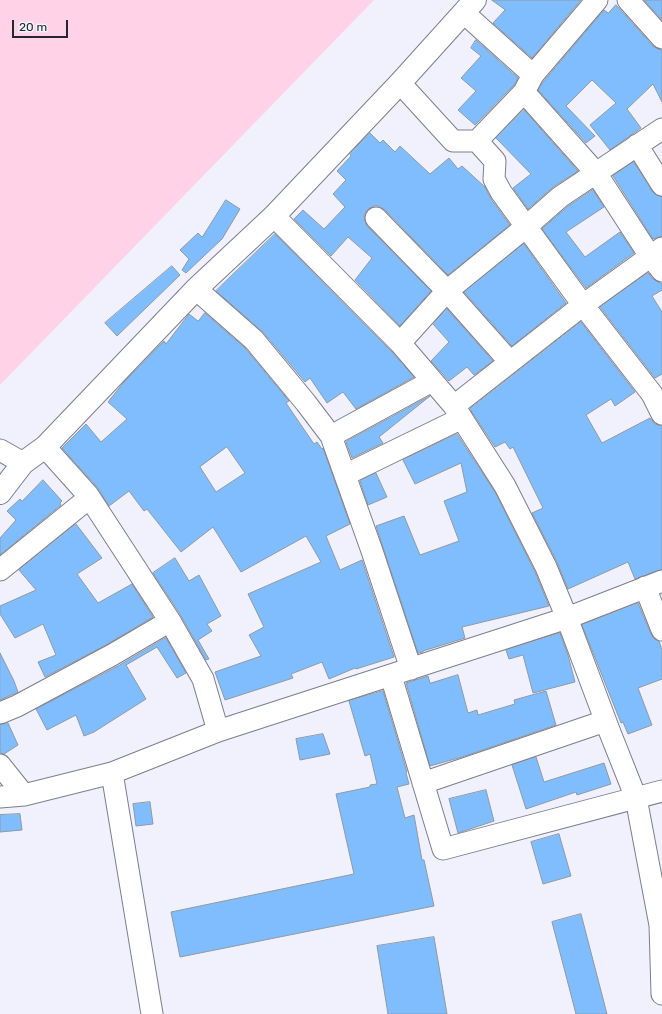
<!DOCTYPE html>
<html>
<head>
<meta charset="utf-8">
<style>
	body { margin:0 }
	#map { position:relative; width:662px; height:1014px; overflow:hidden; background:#f0f1fd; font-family:Rubik,sans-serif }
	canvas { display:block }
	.scale { position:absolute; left:12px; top:20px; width:56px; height:18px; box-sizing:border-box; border:2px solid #26262b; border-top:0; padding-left:5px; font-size:12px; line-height:14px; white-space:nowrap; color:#26262b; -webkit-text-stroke:3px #f0f1fd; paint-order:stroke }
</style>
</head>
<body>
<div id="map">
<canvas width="662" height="1014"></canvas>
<div class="scale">20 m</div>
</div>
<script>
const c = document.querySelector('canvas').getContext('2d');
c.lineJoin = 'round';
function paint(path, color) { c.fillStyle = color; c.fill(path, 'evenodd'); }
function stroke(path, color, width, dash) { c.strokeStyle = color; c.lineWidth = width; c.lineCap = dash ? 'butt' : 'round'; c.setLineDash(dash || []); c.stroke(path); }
paint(new Path2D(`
	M 0,0 L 374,0 L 0,385 Z`), '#ffd2e7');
const building = new Path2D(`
	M 492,0 L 581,0 L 532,58 L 493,23 L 505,10 Z
	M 645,0 L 662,0 L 662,20 L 645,1 Z
	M 616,5 L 653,46 L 658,49 L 662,50 L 662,102 L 653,84 L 627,109 L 641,128 L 610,150 L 590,125 L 616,103 L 592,80 L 566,106 L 595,136 L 586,143 L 538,90 L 543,82 L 604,10 L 608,13 Z
	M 476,40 L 518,78 L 514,85 L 475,125 L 458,110 L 476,91 L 461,78 L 481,56 L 471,48 Z
	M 524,110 L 578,171 L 553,187 L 528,209 L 513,188 L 531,174 L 496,138 Z
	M 370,133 L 380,143 L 383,140 L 395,152 L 400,146 L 430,174 L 449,158 L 458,169 L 462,166 L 485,187 L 491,199 L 510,225 L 448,275 L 385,210 L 379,206 L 373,206 L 368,209 L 364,215 L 365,221 L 367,226 L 431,291 L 400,326 L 355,280 L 372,258 L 348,237 L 331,256 L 294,219 L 303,210 L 324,229 L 345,207 L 333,194 L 346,180 L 337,171 L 351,156 L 350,154 Z
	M 634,162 L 652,191 L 656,195 L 662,197 L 662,236 L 653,239 L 613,176 Z
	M 593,190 L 604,207 L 566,232 L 585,257 L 620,232 L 634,253 L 586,288 L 542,229 L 567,207 Z
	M 226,200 L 240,209 L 222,239 L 186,273 L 182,270 L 189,259 L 180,250 L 198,233 L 202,237 Z
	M 275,234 L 391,351 L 414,377 L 356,409 L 343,392 L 327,403 L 310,378 L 305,382 L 263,332 L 216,291 Z
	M 524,244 L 566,303 L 512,346 L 464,292 Z
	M 172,266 L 180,275 L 117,336 L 105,323 Z
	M 648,273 L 653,279 L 662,284 L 662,290 L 652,296 L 662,312 L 662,374 L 655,378 L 600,307 Z
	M 447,309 L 493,361 L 474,375 L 467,367 L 449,381 L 431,361 L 449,342 L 433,324 Z
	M 205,313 L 245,348 L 289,401 L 286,403 L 314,444 L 317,442 L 322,449 L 323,448 L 350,524 L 326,536 L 340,570 L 362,560 L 394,657 L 356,669 L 355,668 L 329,679 L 322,662 L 291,674 L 293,678 L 225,700 L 215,672 L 261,656 L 249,635 L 264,627 L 248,594 L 321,562 L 306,536 L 241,572 L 213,527 L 181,552 L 147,509 L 144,511 L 129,491 L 109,506 L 97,487 L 62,448 L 86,424 L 101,442 L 127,419 L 108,402 L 124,382 L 164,341 L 166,344 L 189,314 L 198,321 ZM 227,447 L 245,473 L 216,492 L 200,467 Z
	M 581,322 L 635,392 L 615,406 L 611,399 L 586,415 L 602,443 L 650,418 L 655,424 L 662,426 L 662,569 L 635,579 L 628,562 L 568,589 L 557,562 L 532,513 L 543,508 L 513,447 L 510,449 L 505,442 L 495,447 L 470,409 Z
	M 430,396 L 379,437 L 383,443 L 352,458 L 346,442 Z
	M 457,434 L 495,492 L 535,572 L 549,606 L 462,627 L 465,638 L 423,651 L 423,652 L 418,653 L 376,526 L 404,516 L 420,555 L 459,541 L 444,501 L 467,492 L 461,463 L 415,484 L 403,460 Z
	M 376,473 L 387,497 L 368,505 L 360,481 Z
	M 43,480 L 62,501 L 60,503 L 61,505 L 0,555 L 0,538 L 16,520 L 7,511 L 20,499 L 22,501 Z
	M 76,524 L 102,558 L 77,574 L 98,603 L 132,584 L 153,617 L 106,645 L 45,677 L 38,662 L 56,655 L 43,624 L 15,638 L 0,614 L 0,606 L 36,590 L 19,570 Z
	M 175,558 L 189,581 L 199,575 L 221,616 L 207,624 L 212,631 L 198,640 L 209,659 L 206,660 L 180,614 L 153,573 Z
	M 638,603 L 651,634 L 654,639 L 659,641 L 662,650 L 662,679 L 638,688 L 652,725 L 628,734 L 623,722 L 621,723 L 582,625 Z
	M 560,633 L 568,655 L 575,682 L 533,693 L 523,655 L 509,659 L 506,650 Z
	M 166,638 L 186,673 L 177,678 L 157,647 L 126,665 L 146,699 L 94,732 L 84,736 L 76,715 L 47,730 L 36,709 L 118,666 Z
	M 0,653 L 14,681 L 18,692 L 0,700 Z
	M 458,675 L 468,713 L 477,710 L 478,715 L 515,704 L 514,700 L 546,691 L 556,725 L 462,757 L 430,766 L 406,683 L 428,676 L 430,683 Z
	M 383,691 L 407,772 L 406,773 L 409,784 L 397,787 L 405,818 L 414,815 L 422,860 L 424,860 L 434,906 L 180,957 L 171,912 L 354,874 L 336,794 L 370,787 L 370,785 L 377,784 L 370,754 L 365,756 L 349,701 Z
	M 8,723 L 18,745 L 4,754 L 0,753 L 0,725 Z
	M 323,734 L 330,754 L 300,760 L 296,739 Z
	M 536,757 L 544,782 L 604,763 L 611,784 L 577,795 L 576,792 L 526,809 L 512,765 Z
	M 486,790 L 494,821 L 458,833 L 449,799 Z
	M 150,802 L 153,824 L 136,826 L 133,804 Z
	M 20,814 L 22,830 L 0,832 L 0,815 Z
	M 559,834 L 571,876 L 543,884 L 531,842 Z
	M 581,914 L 607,1014 L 576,1014 L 552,922 Z
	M 434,937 L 447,1014 L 388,1014 L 377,946 Z`);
paint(building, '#7fbdfe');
stroke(building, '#8f99a4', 1);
const minor = new Path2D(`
	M 628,0 L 662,38
	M 464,13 L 533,75
	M 400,83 L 453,141 L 477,141 L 495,161 L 494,179 L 501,192 L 583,305 L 652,394 L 662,414
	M 524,92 L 596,173 L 650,256 L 662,271
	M 477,141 L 524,92 L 533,75 L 597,0
	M 637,145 L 662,185
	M 274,216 L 400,343 L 454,406 L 505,486 L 546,567 L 567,618 L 609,730 L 636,798 L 660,925 L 662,994
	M 376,218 L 447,291 L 510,362
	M 196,289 L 254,340 L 306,403 L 331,436 L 372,551 L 411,669
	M 400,343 L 447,291 L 527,226 L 560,197 L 662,129
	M 454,406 L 583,305 L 662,248
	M 331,436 L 432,381
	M 45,447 L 88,495 L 170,621 L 203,679 L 218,731
	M 0,450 L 23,463
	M 345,475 L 462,418
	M 0,570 L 89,498
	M 645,587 L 662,630
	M 391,676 L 443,849 L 662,791
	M 0,713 L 17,706 L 112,655 L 170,621
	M 0,765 L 24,795
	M 112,773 L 152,1014
	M 423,783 L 605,721
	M 0,797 L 24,795 L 112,773 L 218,731 L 567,618 L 662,581`);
const tertiary = new Path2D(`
	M 0,493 L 23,463 L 45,447 L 196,289 L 274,216 L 400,83 L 475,0`);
stroke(minor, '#7d7e8b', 23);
stroke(tertiary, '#7d7e8b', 24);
stroke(minor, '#fff', 21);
stroke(tertiary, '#fff', 22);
</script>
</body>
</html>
